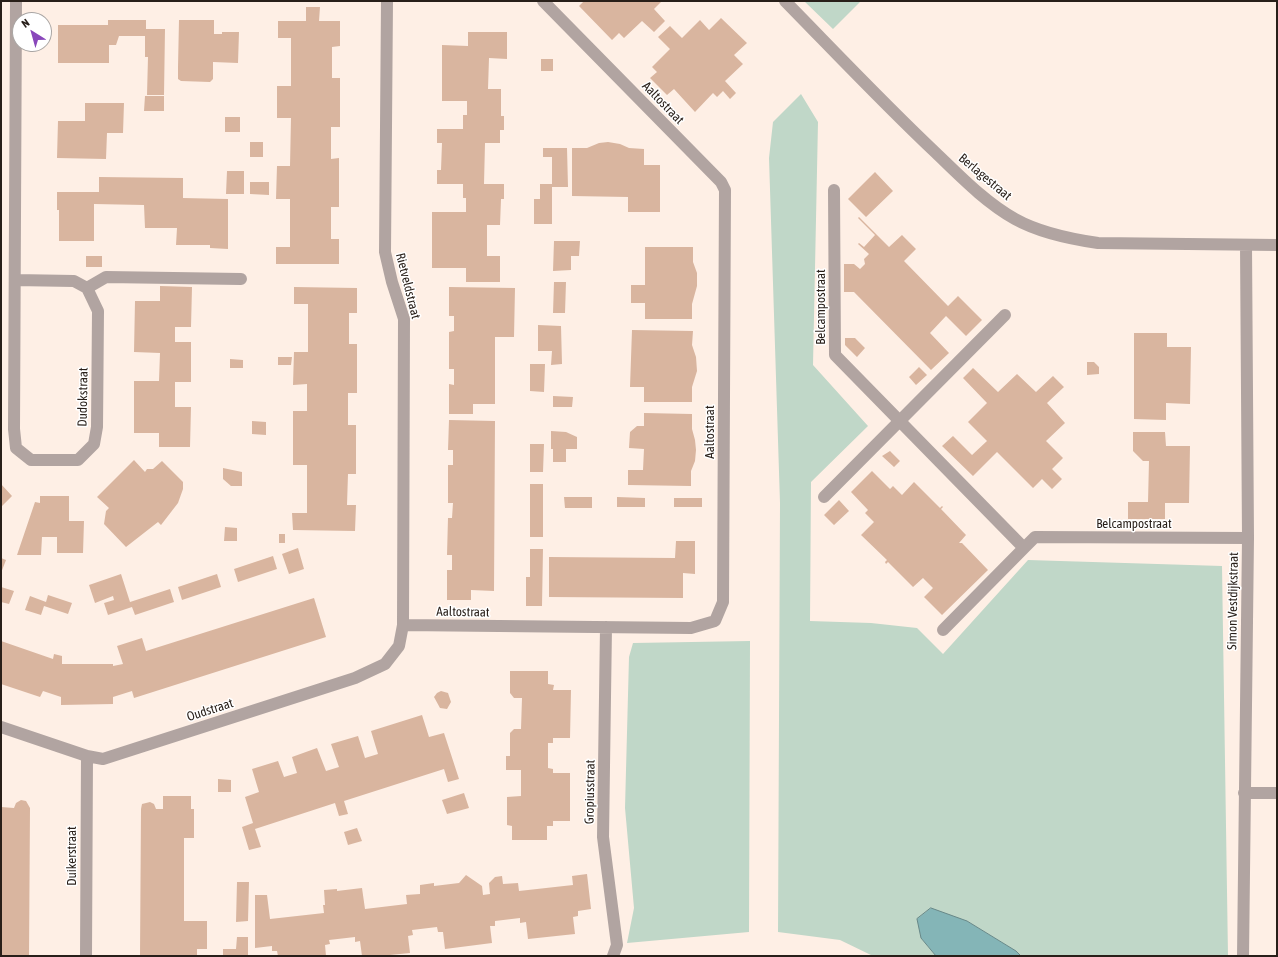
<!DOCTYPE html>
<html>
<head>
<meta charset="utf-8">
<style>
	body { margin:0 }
	#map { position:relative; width:1278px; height:957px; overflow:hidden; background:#feefe5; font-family:"Asap Condensed",sans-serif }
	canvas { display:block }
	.frame { position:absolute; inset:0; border:2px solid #281f19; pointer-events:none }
	.north { position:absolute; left:12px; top:12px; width:40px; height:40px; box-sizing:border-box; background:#fff; border:1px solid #a9a5a3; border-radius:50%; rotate:323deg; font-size:11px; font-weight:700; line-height:16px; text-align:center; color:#281f19 }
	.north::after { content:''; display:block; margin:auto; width:14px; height:18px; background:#8947bb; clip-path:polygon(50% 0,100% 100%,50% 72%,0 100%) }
</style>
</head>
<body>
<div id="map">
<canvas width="1278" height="957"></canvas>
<div class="frame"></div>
<div class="north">N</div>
</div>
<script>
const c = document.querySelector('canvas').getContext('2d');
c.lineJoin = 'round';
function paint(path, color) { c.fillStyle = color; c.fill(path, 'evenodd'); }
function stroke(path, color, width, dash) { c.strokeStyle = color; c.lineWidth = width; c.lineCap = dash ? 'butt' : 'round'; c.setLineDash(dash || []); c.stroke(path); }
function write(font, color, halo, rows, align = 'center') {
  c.font = font + ' "Asap Condensed",sans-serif'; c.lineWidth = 3; c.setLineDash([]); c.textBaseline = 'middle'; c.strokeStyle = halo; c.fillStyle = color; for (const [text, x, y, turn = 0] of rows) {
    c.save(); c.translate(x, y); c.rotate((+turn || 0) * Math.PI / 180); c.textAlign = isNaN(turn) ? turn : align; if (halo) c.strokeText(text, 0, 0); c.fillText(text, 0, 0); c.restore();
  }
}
paint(new Path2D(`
	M 804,1 L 864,1 L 860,2 L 833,29 Z
	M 801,94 L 818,122 L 813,365 L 868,426 L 811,482 L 810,621 L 871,623 L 917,628 L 943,654 L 1028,560 L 1222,566 L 1228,956 L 1021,956 L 1016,951 L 967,921 L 921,938 L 936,956 L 873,956 L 840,940 L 778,932 L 780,503 L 769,158 L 773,122 Z
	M 750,641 L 749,932 L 627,943 L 634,908 L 625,808 L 629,657 L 633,643 Z`), '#c0d7c8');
const water = new Path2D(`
	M 931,908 L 967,921 L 1016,951 L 1021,956 L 936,956 L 921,938 L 917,919 Z`);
paint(water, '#84b5b7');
stroke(water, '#688888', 1);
paint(new Path2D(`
	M 584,1 L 662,1 L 654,9 L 665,21 L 654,32 L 642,21 L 624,38 L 619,33 L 612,40 L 579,6 Z
	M 306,7 L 320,7 L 319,21 L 340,21 L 340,46 L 332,47 L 332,78 L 340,78 L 340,127 L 331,127 L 331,159 L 339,158 L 339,207 L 331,207 L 331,239 L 339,239 L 339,264 L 276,264 L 276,247 L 290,247 L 290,199 L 276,199 L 277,166 L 290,166 L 291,118 L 277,118 L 277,86 L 291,86 L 291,38 L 278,38 L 278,21 L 306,21 Z
	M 721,18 L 747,43 L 734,55 L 743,64 L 725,81 L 736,93 L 730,99 L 723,91 L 717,97 L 713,93 L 695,112 L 674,89 L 667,95 L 650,78 L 657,72 L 652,67 L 670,49 L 658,37 L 670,26 L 682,38 L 700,20 L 709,30 Z
	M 108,20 L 146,20 L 146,29 L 165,29 L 164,95 L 147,95 L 148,57 L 145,57 L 145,36 L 119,36 L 116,45 L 109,45 L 109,63 L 58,63 L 58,25 L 108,25 Z
	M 179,20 L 214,20 L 214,34 L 222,34 L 222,32 L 239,32 L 238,63 L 213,62 L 213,79 L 210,82 L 181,81 L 178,79 L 178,67 Z
	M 468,32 L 507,32 L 507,59 L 489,58 L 488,89 L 501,89 L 501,116 L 504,116 L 504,130 L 500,130 L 500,143 L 485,143 L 484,184 L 504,184 L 504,199 L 501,199 L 500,225 L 487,225 L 487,256 L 500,256 L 500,282 L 466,282 L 466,268 L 432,268 L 432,212 L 466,212 L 466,198 L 463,198 L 463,184 L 437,184 L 437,170 L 441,170 L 442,143 L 437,143 L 437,129 L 463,129 L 463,115 L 467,115 L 467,101 L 442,101 L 442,45 L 468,46 Z
	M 541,59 L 553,59 L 553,71 L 541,71 Z
	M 145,96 L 164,96 L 164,111 L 144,111 Z
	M 85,103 L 124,103 L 123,133 L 107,133 L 106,159 L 57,158 L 58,121 L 85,121 Z
	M 225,117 L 240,117 L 240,132 L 225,132 Z
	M 250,142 L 263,142 L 263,157 L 250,157 Z
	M 608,142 L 620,144 L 629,148 L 644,149 L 644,165 L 660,165 L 660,212 L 628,212 L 628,197 L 572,196 L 572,148 L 587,148 L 599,143 Z
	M 543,148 L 567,148 L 568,187 L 552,187 L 552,224 L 534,224 L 534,199 L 540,199 L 540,184 L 552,184 L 552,157 L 543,157 Z
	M 227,171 L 244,171 L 244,194 L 226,194 Z
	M 875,172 L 893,191 L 866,217 L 848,199 Z
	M 99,177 L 183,178 L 183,198 L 228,199 L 228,249 L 210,248 L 210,245 L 176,245 L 177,228 L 145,228 L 144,205 L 94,204 L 94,241 L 59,241 L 59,210 L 57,210 L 57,192 L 99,192 Z
	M 250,182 L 269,182 L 269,195 L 250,194 Z
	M 859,217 L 889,247 L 902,235 L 916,249 L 904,261 L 948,306 L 958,296 L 982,320 L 966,336 L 946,316 L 930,333 L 949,353 L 931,370 L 854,292 L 844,292 L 844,264 L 854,264 L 860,269 L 865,264 L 864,259 L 869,254 L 858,244 L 859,243 L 864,247 L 875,235 L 858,218 Z
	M 554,241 L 580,241 L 579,256 L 571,256 L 571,270 L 553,271 Z
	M 645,247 L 693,247 L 693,262 L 697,273 L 697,286 L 692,304 L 692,319 L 645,319 L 645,303 L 631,303 L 631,285 L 645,285 Z
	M 86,256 L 102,256 L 102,267 L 86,267 Z
	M 554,282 L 566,282 L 565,313 L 553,313 Z
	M 160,286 L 192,287 L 191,327 L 175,327 L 175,342 L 191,342 L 191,382 L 175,382 L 175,407 L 191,407 L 190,447 L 159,447 L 159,433 L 134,433 L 134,381 L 159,381 L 160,353 L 134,352 L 135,301 L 160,301 Z
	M 294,287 L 357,288 L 357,313 L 349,313 L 349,344 L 357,344 L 357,393 L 348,393 L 348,425 L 356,425 L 356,474 L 348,474 L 347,505 L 356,505 L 355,531 L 293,530 L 292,513 L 307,513 L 307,465 L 293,465 L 293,411 L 307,411 L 307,384 L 293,385 L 294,352 L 308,352 L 308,304 L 294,304 Z
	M 449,287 L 515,288 L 514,337 L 495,337 L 495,404 L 473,404 L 473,414 L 449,414 L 449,384 L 454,385 L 454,369 L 449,369 L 449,332 L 454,331 L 454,316 L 449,316 Z
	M 538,325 L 561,326 L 562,364 L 551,365 L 552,351 L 538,351 Z
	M 632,330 L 693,331 L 692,345 L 696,357 L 697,371 L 692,387 L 692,402 L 644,402 L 644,387 L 630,387 Z
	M 1134,333 L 1167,333 L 1167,347 L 1191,347 L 1190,404 L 1166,403 L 1166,420 L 1134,419 Z
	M 845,338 L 855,338 L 865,348 L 857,357 L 845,345 Z
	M 278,357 L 292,357 L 291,365 L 278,365 Z
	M 230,359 L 243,360 L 243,368 L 230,368 Z
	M 1087,362 L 1094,362 L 1099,367 L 1099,374 L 1087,375 Z
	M 530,364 L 545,364 L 544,392 L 530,391 Z
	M 919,367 L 927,375 L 916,385 L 909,377 Z
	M 973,368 L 998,392 L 1017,374 L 1036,392 L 1053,376 L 1064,387 L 1047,403 L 1065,423 L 1046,441 L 1063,458 L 1052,469 L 1062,479 L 1052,489 L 1042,479 L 1033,488 L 997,452 L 973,476 L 942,446 L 953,436 L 972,455 L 987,441 L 968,422 L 987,403 L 963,378 Z
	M 553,396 L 573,397 L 572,407 L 553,407 Z
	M 644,413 L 692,414 L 692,429 L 695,440 L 696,450 L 695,461 L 691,471 L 691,486 L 628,485 L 628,470 L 643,470 L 644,449 L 629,448 L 630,432 L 637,426 L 644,426 Z
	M 449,420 L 495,421 L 494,591 L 471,590 L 471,600 L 447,600 L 447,570 L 452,570 L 452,555 L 447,555 L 448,518 L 452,518 L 453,503 L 448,503 L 448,465 L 453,465 L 453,450 L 448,450 Z
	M 252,421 L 266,422 L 266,435 L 252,434 Z
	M 551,431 L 566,432 L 577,437 L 577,449 L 566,449 L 566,462 L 553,462 L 553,449 L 551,449 Z
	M 1133,432 L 1165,432 L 1166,446 L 1190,446 L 1189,503 L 1165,503 L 1165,519 L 1128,519 L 1128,502 L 1148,502 L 1149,461 L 1143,461 L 1133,451 Z
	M 530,444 L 544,444 L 543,472 L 530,472 Z
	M 890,451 L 900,461 L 894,467 L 882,456 Z
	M 134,460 L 145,472 L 147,469 L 153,469 L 162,461 L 183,482 L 183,489 L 178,503 L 161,525 L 158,522 L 126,547 L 104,524 L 106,511 L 109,508 L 97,497 Z
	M 223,468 L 242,472 L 242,486 L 231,486 L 223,479 Z
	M 872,471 L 890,489 L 893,486 L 902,495 L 914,482 L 940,508 L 942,506 L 943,507 L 941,509 L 966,535 L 959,543 L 962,543 L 988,570 L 942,615 L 924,597 L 933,588 L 923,578 L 913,587 L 888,562 L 886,564 L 885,562 L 887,560 L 861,535 L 874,522 L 865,513 L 868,510 L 851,492 Z
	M 1,484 L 12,496 L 1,507 Z
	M 530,484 L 543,484 L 543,537 L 530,537 Z
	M 40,496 L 69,496 L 69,521 L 84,521 L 83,553 L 57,553 L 57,537 L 42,537 L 41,555 L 17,555 L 35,502 L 40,503 Z
	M 564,497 L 592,497 L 592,508 L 565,508 Z
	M 617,497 L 645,498 L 645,507 L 617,507 Z
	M 674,498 L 702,498 L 702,507 L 674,507 Z
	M 839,500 L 849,511 L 834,525 L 824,515 Z
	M 225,527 L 237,528 L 237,541 L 224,541 Z
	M 279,534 L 285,534 L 285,543 L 279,543 Z
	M 676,541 L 695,541 L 695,574 L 683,573 L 683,598 L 549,597 L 549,557 L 675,558 Z
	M 298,548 L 304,569 L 289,574 L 282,554 Z
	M 530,549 L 543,549 L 542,606 L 526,606 L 526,577 L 530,577 Z
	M 273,556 L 277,569 L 238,582 L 234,569 Z
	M 1,558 L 6,560 L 1,573 Z
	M 121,574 L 130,602 L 170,589 L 174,602 L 135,615 L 132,607 L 108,615 L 104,603 L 114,600 L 113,596 L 95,603 L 89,585 Z
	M 217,574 L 221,587 L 182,600 L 178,587 Z
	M 1,587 L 14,591 L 9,604 L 1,602 Z
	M 48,595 L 72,603 L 68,614 L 44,606 L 41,615 L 25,610 L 30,596 L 46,602 Z
	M 314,598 L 326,637 L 134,698 L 132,691 L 113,697 L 113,704 L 61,705 L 61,697 L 43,691 L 40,697 L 1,684 L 1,641 L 53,659 L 54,654 L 62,656 L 62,664 L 113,664 L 113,666 L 123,664 L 117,646 L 142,638 L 146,651 Z
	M 510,671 L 548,671 L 548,684 L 554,685 L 553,690 L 571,690 L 570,738 L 553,738 L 553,743 L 548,743 L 548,768 L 553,769 L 553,773 L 570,773 L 570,821 L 553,821 L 553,826 L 547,826 L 547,840 L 512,840 L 512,826 L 507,825 L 507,797 L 521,796 L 521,770 L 506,770 L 506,756 L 510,756 L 510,733 L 514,729 L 521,729 L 522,698 L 514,698 L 510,693 Z
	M 441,691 L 448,693 L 451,702 L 447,709 L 440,708 L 434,697 L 437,693 Z
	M 422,715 L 429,737 L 444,733 L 459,779 L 448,782 L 444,769 L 344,801 L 348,814 L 339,816 L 335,803 L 255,829 L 261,847 L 249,850 L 242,827 L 253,823 L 245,797 L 259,792 L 252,769 L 278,761 L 284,777 L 297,773 L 292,757 L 317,748 L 326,771 L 339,767 L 331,744 L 358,736 L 365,758 L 378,754 L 371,731 Z
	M 218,779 L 231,780 L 231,792 L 218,792 Z
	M 464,793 L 469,808 L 447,814 L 442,800 Z
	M 163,796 L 191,796 L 191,809 L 194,809 L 194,838 L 184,838 L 184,921 L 207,921 L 207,949 L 197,949 L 197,956 L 140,956 L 141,809 L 142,804 L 150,802 L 154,804 L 156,809 L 163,809 Z
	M 21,800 L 26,801 L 30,808 L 29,956 L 1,956 L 1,807 L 14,808 L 16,803 Z
	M 357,828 L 362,841 L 348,845 L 344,832 Z
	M 587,874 L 591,909 L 578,911 L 578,916 L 573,917 L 575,934 L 528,939 L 526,922 L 520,923 L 520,918 L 495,921 L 495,926 L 490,926 L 492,943 L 445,949 L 443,932 L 438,932 L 437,927 L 412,930 L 413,935 L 408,936 L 410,953 L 380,956 L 362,956 L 360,941 L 355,942 L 355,937 L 329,940 L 330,944 L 325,945 L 326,956 L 278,956 L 277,951 L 272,951 L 272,946 L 255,948 L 255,895 L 267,895 L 270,919 L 324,913 L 323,905 L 325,905 L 324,890 L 337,889 L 337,891 L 362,888 L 365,909 L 407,904 L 406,895 L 420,894 L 420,885 L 434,883 L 434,886 L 459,883 L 466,875 L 482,886 L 483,895 L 490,894 L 489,883 L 495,877 L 502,876 L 503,884 L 518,883 L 519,891 L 573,885 L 572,876 Z
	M 237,882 L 249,882 L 248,921 L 236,922 Z
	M 237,937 L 248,937 L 248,956 L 223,956 L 223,949 L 236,949 Z`), '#d9b59f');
stroke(new Path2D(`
	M 785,1 C 835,52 884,104 936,153 C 961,177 985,202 1015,219 C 1040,233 1070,239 1098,243 L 1277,245
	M 834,190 L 835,355 L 1024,548 L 1035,537 L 1248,538
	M 15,280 L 74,281 L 87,288 L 98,311 L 97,427 L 94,444 L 78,460 L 31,460 L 16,448 L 14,429 L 16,1
	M 87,288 L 106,277 L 241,279
	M 824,497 L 1005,315
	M 403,625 L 691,628 L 715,621 L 723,602 L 725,190 L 721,182 L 543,1
	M 606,627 L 603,837 L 617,945 L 613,956
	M 943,630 L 1024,548
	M 1,727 L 87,756 L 103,759 L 355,678 L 385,664 L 399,646 L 403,625 L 404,319 L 392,282 L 385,252 L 387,1
	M 1244,793 L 1277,793
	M 86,956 L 87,756
	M 1243,956 L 1248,538 L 1246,245`), '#b1a4a1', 12);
write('13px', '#281f19', '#fff', [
	["Aaltostraat",663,103,46],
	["Berlagestraat",985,177,40],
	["Rietveldstraat",408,286,76],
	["Belcampostraat",821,307,-90],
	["Dudokstraat",83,397,-89],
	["Aaltostraat",710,432,-90],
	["Belcampostraat",1134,524],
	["Simon Vestdijkstraat",1233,601,-89],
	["Aaltostraat",463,612,1],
	["Oudstraat",210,710,-18],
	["Gropiusstraat",590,792,-89],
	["Duikerstraat",72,856,-90]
]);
</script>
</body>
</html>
